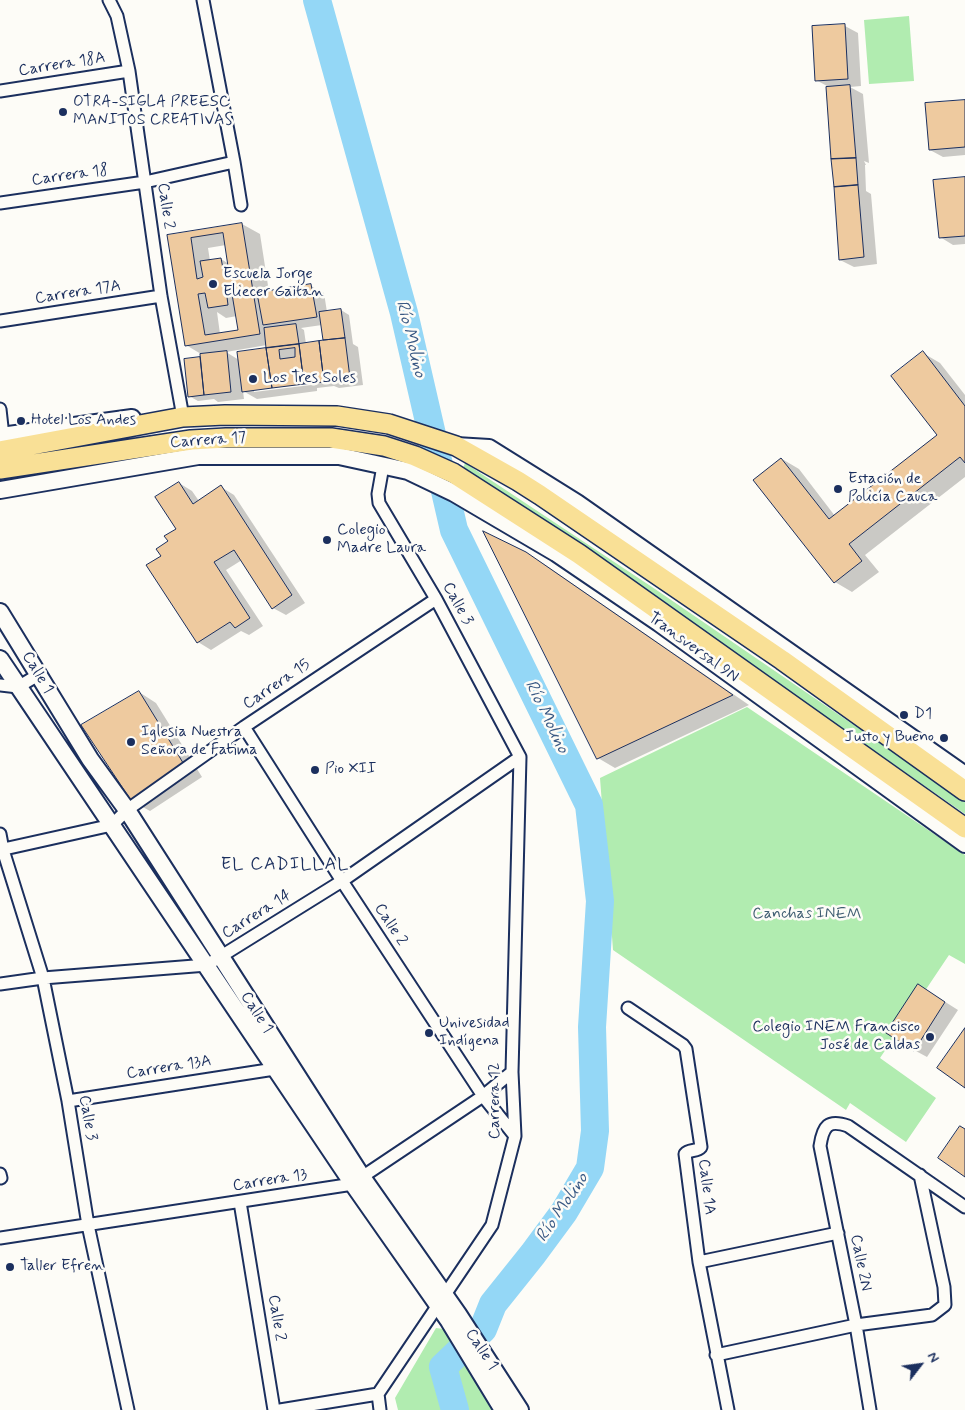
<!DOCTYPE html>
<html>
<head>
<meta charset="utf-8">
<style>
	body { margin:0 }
	#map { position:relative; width:965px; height:1410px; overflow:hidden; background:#fdfcf7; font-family:Mynerve,sans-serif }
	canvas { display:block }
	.north { position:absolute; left:895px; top:1340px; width:50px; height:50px; -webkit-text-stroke:4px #fdfcf7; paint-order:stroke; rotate:60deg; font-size:14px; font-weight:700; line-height:20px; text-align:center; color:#1b2f5e }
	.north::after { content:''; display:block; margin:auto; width:18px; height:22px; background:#1b2f5e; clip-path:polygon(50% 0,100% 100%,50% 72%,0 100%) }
</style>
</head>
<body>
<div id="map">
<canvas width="965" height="1410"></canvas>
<div class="north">N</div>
</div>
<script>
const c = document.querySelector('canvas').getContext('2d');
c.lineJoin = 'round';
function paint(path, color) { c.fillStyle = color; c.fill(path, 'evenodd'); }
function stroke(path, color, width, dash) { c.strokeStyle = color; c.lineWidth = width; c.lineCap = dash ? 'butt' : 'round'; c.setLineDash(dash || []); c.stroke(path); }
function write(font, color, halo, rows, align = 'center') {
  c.font = font + ' Mynerve,sans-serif'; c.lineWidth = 5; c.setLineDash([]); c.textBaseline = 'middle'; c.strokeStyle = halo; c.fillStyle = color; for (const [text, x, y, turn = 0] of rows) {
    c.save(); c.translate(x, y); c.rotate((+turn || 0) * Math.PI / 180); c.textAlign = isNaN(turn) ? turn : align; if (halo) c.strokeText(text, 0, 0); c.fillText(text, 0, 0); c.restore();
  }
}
paint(new Path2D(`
	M 909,16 L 914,81 L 869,84 L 864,20 Z
	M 465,463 L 655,589 L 965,801 L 965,814 L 649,594 L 462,471 Z
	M 747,707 L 965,855 L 965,964 L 949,955 L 880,1058 L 936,1098 L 906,1142 L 850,1103 L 846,1110 L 613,950 L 600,778 Z
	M 436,1328 L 444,1329 L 495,1410 L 398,1410 L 395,1398 Z`), '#b1ecb0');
paint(new Path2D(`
	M 845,26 L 858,33 L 861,86 L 850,87 L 863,94 L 869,163 L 864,161 L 866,165 L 865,165 L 866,191 L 871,194 L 877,264 L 854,267 L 840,260 L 827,86 L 816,80 Z
	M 965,101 L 965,155 L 943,157 L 930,150 Z
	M 965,179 L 965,244 L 953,245 L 940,237 Z
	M 242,224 L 260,234 L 269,292 L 311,286 L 324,293 L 327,312 L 341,310 L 349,315 L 353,344 L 358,347 L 363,385 L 339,388 L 334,386 L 317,388 L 317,391 L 257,399 L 243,391 L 244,399 L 218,402 L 214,399 L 198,401 L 189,396 L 185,360 L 201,359 L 201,354 L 186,345 L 168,236 ZM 226,245 L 229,264 L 221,259 L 210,261 L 208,248 ZM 217,312 L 226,318 L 237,316 L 239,331 L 220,334 ZM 322,325 L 324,340 L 327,341 L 306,344 L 304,330 L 301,328 ZM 267,345 L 270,349 L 239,360 L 226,352 ZM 310,382 L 311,385 L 254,392 L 254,389 Z
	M 923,353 L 940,363 L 965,395 L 965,477 L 865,555 L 879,572 L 852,592 L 835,582 L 782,459 L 799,469 L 835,516 L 938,435 Z
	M 179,483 L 192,491 L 199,501 L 221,487 L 234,495 L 305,603 L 286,615 L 273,608 L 242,560 L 226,570 L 263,626 L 249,635 L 241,631 L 211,650 L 198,642 L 162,556 L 177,529 Z
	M 526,553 L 544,564 L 749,705 L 615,768 L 598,758 Z
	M 139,692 L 156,703 L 202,777 L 150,811 L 132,801 Z
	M 931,993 L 958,1010 L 927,1057 L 914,1050 Z`), '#0003');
stroke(new Path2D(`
	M 317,0 L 404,313 L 454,530 L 589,805 L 600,901 L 592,1027 L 595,1131 L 590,1168 L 564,1212 L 533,1254 L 493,1304 L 483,1329 L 443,1367 L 455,1410`), '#94d7f6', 28);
const building = new Path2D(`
	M 845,24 L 848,79 L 815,81 L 812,26 Z
	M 850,85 L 856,158 L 831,159 L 826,87 Z
	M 965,100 L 965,147 L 929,150 L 925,103 Z
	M 856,158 L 858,185 L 834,187 L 831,159 Z
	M 965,177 L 965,236 L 939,238 L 933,180 Z
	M 858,185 L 864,257 L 839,260 L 834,187 Z
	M 242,223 L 260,334 L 185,346 L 167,235 ZM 223,233 L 229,273 L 224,274 L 221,258 L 200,261 L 203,277 L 197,279 L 191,238 ZM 231,288 L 238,330 L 205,335 L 198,294 L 205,293 L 208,308 L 228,305 L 226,289 Z
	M 311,284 L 317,317 L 263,325 L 257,293 Z
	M 341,309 L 345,338 L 323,340 L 319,312 Z
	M 296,324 L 299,344 L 266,348 L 264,328 Z
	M 345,338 L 350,378 L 324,382 L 319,341 Z
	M 319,341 L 324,382 L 304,384 L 299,344 Z
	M 299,344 L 304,384 L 272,388 L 266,348 ZM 295,348 L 295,357 L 280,359 L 279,350 Z
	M 266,348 L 272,388 L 242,392 L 237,352 Z
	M 227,351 L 231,392 L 204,395 L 200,354 Z
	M 923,351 L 965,406 L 965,463 L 960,457 L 849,544 L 862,561 L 834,583 L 753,480 L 781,458 L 829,519 L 937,435 L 891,376 Z
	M 200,357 L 204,395 L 188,397 L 184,359 Z
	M 179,482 L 193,504 L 221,485 L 292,595 L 272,609 L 234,550 L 214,562 L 250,618 L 235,628 L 230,622 L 197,643 L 146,565 L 161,556 L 156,549 L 168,541 L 164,536 L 176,529 L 155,497 Z
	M 483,531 L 526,552 L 733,695 L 597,759 Z
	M 139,691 L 185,766 L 132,802 L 81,725 Z
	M 918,984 L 945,1002 L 914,1051 L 886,1033 Z
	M 965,1028 L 965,1088 L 937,1068 Z
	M 960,1126 L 965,1129 L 965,1177 L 938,1158 Z`);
paint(building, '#eeca9f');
stroke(building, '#1b2f5e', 1);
const minor = new Path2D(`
	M 109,0 L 117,16 L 129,71 L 161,296 L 183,417
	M 203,0 L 234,162 L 241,205
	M 0,91 L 129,71
	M 0,203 L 145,182 L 234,162
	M 0,321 L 161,296
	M 0,409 L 3,436
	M 0,685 L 18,687 L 38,675
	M 244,727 L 342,881 L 483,1096 L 515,1136
	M 0,834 L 3,850 L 43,978 L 68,1101 L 88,1225 L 128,1410
	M 0,850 L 112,825 L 127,810 L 244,727 L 436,599
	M 0,984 L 43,978 L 207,965 L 342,881 L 520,757
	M 628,1008 L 683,1045 L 686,1049 L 701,1147 C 697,1152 689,1149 685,1154 L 699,1262 L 728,1410
	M 68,1101 L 281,1068
	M 0,1174 L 1,1178
	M 240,1202 L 274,1410
	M 0,1238 L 353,1184 L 362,1177 L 483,1096 L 512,1072
	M 699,1262 L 838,1233
	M 716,1355 L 856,1325 L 932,1315 L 945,1305 L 944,1287 L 920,1175
	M 280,1410 L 378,1394
	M 380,1410 L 378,1394 L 492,1225 L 515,1136 L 512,1072 L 520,757 L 436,599 L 379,503 L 378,494 L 383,466
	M 870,1410 L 856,1325 L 820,1146 C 823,1126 828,1119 848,1126 L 965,1207`);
const secondary = new Path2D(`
	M 0,436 L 132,418
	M 456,446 L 489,448 L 577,503 L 965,775
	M 0,490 L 198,456 L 339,456 L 408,471 L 454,493 L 556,553 L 659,623 L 965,844
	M 0,612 L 90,759 L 127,810 L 362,1177 L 458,1314 L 520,1410
	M 0,659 L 353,1184 L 449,1321 L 503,1410`);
const primary = new Path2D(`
	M 0,451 L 183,417 L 225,415 L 337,416 L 389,424 L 456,446 L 518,481 L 540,495 L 782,660 L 965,791
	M 0,469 L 191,440 L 226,438 L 331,438 L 384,446 L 415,456 L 453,473 L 579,554 L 965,828`);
stroke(minor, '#1b2f5e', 15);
stroke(secondary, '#1b2f5e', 20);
stroke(primary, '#1b2f5e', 22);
stroke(minor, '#fdfcf7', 11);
stroke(secondary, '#fdfcf7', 16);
stroke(primary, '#f9e096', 19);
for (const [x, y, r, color] of [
	[63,112,5,"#1b2f5e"],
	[213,284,5,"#1b2f5e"],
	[253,379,5,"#1b2f5e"],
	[21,421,5,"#1b2f5e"],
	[838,489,5,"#1b2f5e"],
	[327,540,5,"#1b2f5e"],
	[904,715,5,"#1b2f5e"],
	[944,738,5,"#1b2f5e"],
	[131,742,5,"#1b2f5e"],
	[315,770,5,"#1b2f5e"],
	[429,1033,5,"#1b2f5e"],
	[930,1037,5,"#1b2f5e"],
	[10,1267,5,"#1b2f5e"]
]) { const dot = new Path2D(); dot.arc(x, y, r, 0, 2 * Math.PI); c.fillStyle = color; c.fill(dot); stroke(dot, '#fdfcf7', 2); }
write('16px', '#1b2f5e', '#fdfcf7', [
	["Carrera 18A",62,65,-9],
	["Carrera 18",70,176,-8],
	["Calle 2",165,206,82],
	["Carrera 17A",78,293,-9],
	["Carrera 17",208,441,-4],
	["Calle 3",457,604,61],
	["Transversal 9N",693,648,36],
	["Calle 1",37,673,59],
	["Carrera 15",277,685,-34],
	["Carrera 14",257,915,-32],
	["Calle 2",390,925,57],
	["Calle 1",256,1013,57],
	["Carrera 13A",169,1068,-9],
	["Carrera 12",496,1101,-90],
	["Calle 3",87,1118,80],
	["Carrera 13",270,1181,-9],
	["Calle 1A",706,1187,83],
	["Calle 2N",860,1263,79],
	["Calle 2",276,1318,81],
	["Calle 1",481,1350,56]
]);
write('16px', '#1b2f5e', '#fdfcf7', [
	["OTRA-SIGLA PREESC",73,103],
	["MANITOS CREATIVAS",73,121],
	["Escuela Jorge",223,275],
	["Eliecer Gaitan",223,293],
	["Los Tres Soles",263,379],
	["Hotel Los Andes",31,421],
	["Estación de",848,480],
	["Policía Cauca",848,498],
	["Colegio",337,531],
	["Madre Laura",337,549],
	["D1",914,715],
	["Iglesia Nuestra",141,733],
	["Señora de Fatima",141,751],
	["Justo y Bueno",934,738,"right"],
	["Pio XII",325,770],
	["Univesidad",439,1024],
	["Indígena",439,1042],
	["Colegio INEM Francisco",920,1028,"right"],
	["José de Caldas",920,1046,"right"],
	["Taller Efren",20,1267]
], 'left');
write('16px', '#405e72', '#fdfcf7', [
	["Canchas INEM",807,915]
]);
write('italic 18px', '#395984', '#fdfcf7', [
	["Río Molino",410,339,76],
	["Río Molino",546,717,64],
	["Río Molino",563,1208,-56]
]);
c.letterSpacing = '1px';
write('18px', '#1b2f5e', '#fdfcf7', [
	["EL CADILLAL",285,865]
]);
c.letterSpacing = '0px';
</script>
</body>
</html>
